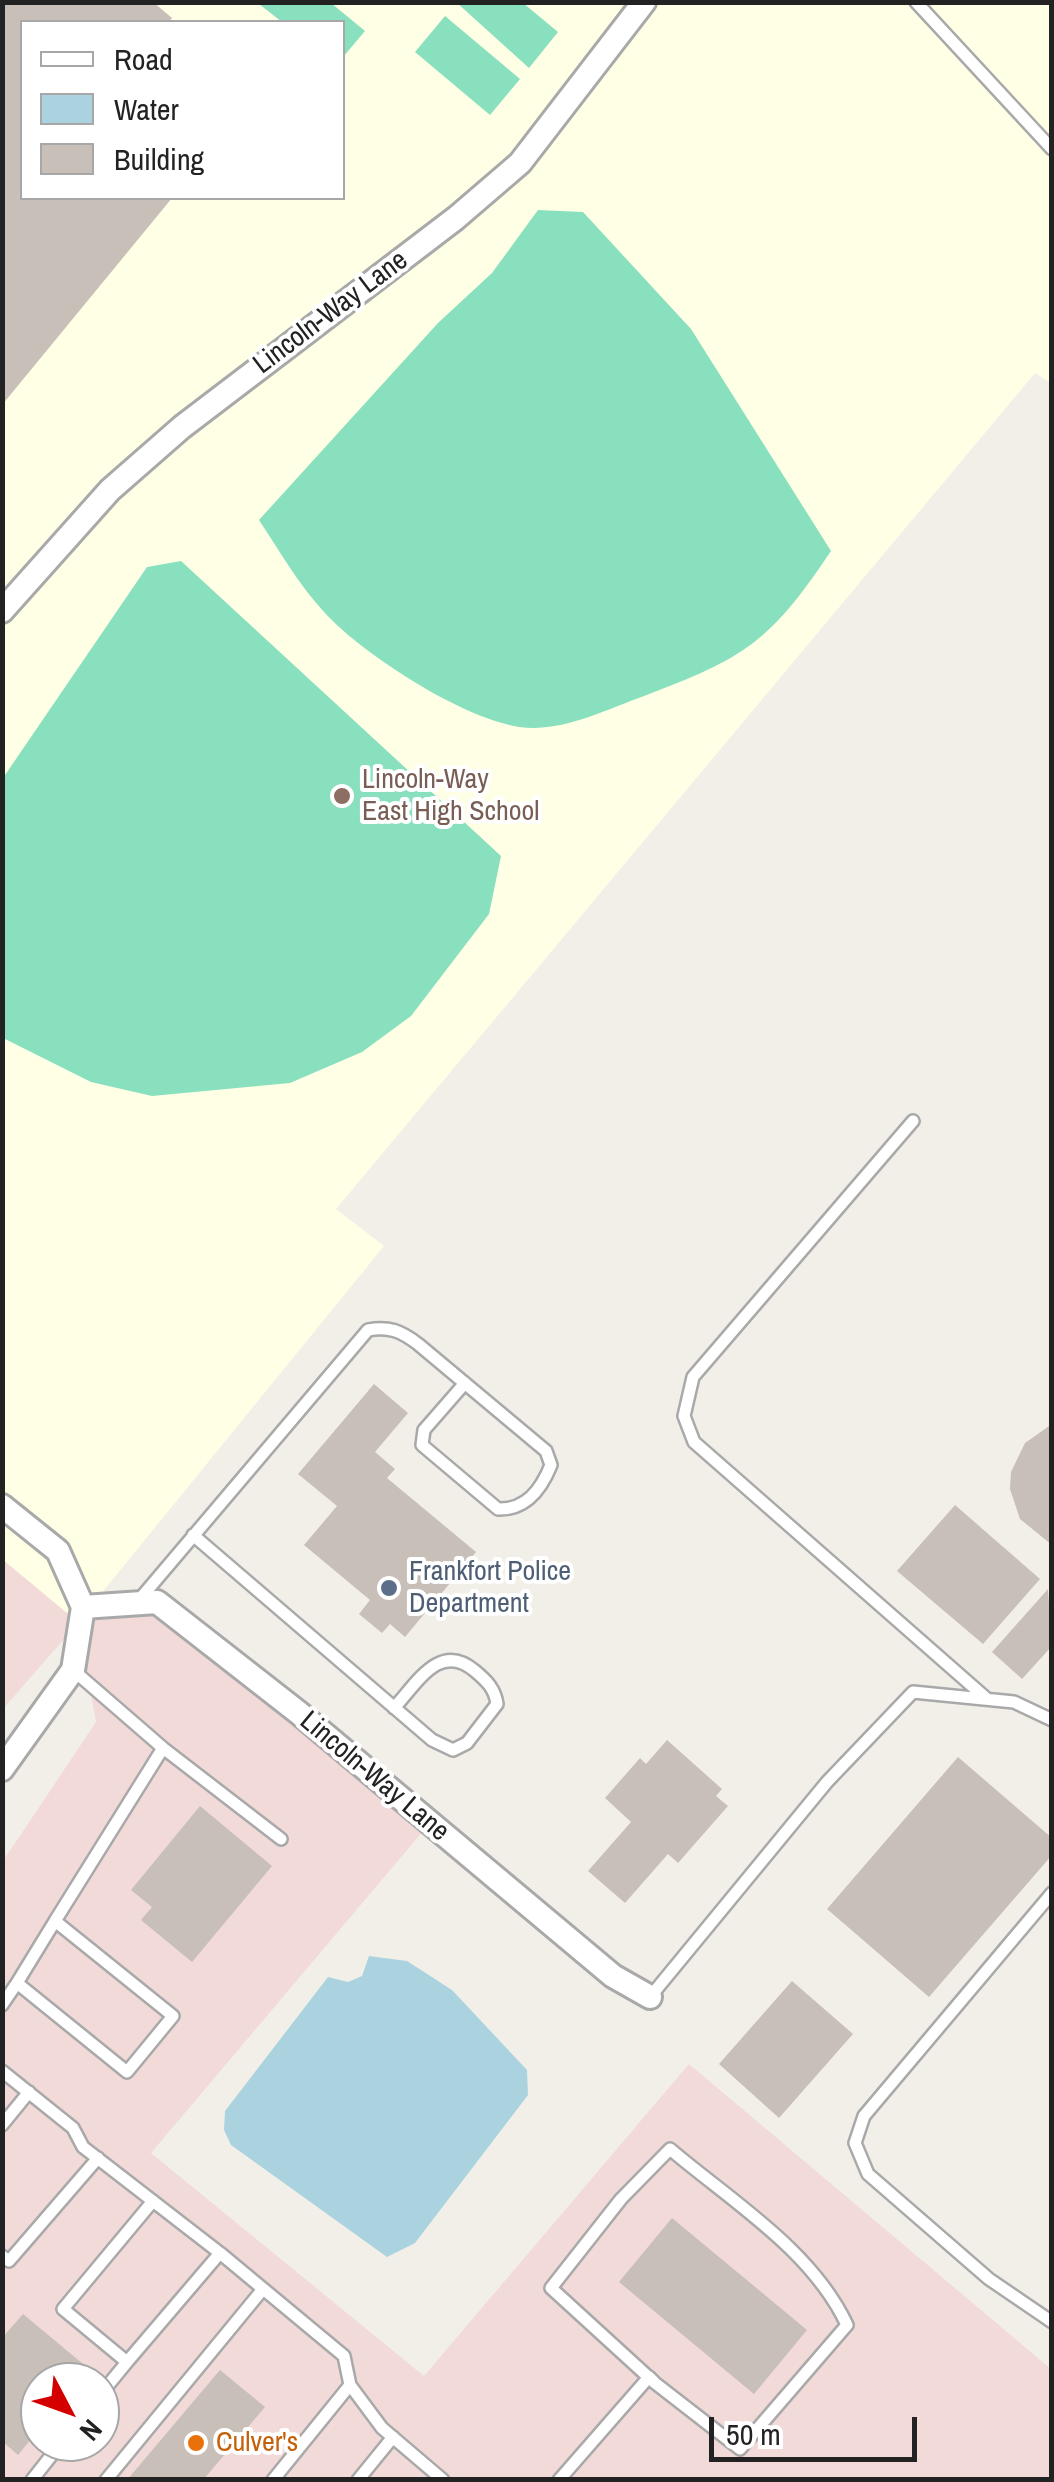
<!DOCTYPE html>
<html>
<head>
<meta charset="utf-8">
<style>
	body { margin:0 }
	#map { position:relative; width:1054px; height:2482px; overflow:hidden; background:#f2efe9; font-family:"Archivo Narrow",sans-serif }
	canvas { display:block }
	.frame { position:absolute; inset:0; border:5px solid #222; pointer-events:none }
	.legend { position:absolute; left:20px; top:20px; width:325px; height:180px; box-sizing:border-box; background:#fff; border:2px solid #a7a7a7; margin:0; padding:12px 18px; list-style:none; font-size:30px; color:#222 }
	.legend li { display:flex; align-items:center; gap:20px; height:50px }
	.legend b { width:50px; border:2px solid #a7a7a7 }
	.north { position:absolute; left:20px; top:2362px; width:100px; height:100px; box-sizing:border-box; background:#fff; border:2px solid #a7a7a7; border-radius:50%; rotate:131deg; font-size:28px; font-weight:700; line-height:40px; text-align:center; color:#222 }
	.north::after { content:''; display:block; margin:auto; width:35px; height:45px; background:#d40000; clip-path:polygon(50% 0,100% 100%,50% 72%,0 100%) }
	.scale { position:absolute; left:709px; top:2417px; width:208px; height:45px; box-sizing:border-box; border:5px solid #222; border-top:0; padding-left:12px; font-size:30px; line-height:35px; white-space:nowrap; color:#222; -webkit-text-stroke:8px #fff; paint-order:stroke }
</style>
</head>
<body>
<div id="map">
<canvas width="1054" height="2482"></canvas>
<div class="frame"></div>
<ul class="legend">
<li><b style="height:12px;background:#fff"></b>Road</li>
<li><b style="height:28px;background:#aad3df"></b>Water</li>
<li><b style="height:28px;background:#c7bfb8"></b>Building</li>
</ul>
<div class="north">N</div>
<div class="scale">50 m</div>
</div>
<script>
const c = document.querySelector('canvas').getContext('2d');
c.lineJoin = 'round';
function paint(path, color) { c.fillStyle = color; c.fill(path, 'evenodd'); }
function stroke(path, color, width, dash) { c.strokeStyle = color; c.lineWidth = width; c.lineCap = dash ? 'butt' : 'round'; c.setLineDash(dash || []); c.stroke(path); }
function write(font, color, halo, rows, align = 'center') {
  c.font = font + ' "Archivo Narrow",sans-serif'; c.lineWidth = 8; c.setLineDash([]); c.textBaseline = 'middle'; c.strokeStyle = halo; c.fillStyle = color; for (const [text, x, y, turn = 0] of rows) {
    c.save(); c.translate(x, y); c.rotate((+turn || 0) * Math.PI / 180); c.textAlign = isNaN(turn) ? turn : align; if (halo) c.strokeText(text, 0, 0); c.fillText(text, 0, 0); c.restore();
  }
}
paint(new Path2D(`
	M 3,1559 L 78,1622 L 156,1614 L 424,1830 L 151,2153 L 424,2376 L 689,2064 L 1051,2369 L 1051,2479 L 3,2479 L 3,1861 L 96,1722 L 78,1623 L 3,1709 ZM 40,2382 L 100,2382 L 100,2442 L 40,2442 Z`), '#f2dad9');
paint(new Path2D(`
	M 2,3 L 1052,3 L 1051,383 L 1035,373 L 336,1209 L 384,1246 L 78,1622 L 2,1559 ZM 22,22 L 342,22 L 342,198 L 22,198 Z`), '#ffffe5');
paint(new Path2D(`
	M 456,2 L 523,3 L 558,32 L 529,68 Z
	M 331,3 L 365,31 L 343,57 L 342,22 L 282,22 L 259,4 Z
	M 445,16 L 520,79 L 490,115 L 415,52 Z
	M 538,210 L 583,212 L 691,329 L 831,551 C 770,642 745,658 644,696 C 608,709 573,727 535,728 C 478,730 363,655 325,613 C 299,585 280,552 259,520 L 438,323 L 492,273 Z
	M 181,561 L 501,856 L 489,914 L 411,1016 L 362,1052 L 290,1083 L 152,1096 L 91,1082 L 3,1038 L 3,778 L 147,567 Z`), '#88e0be');
paint(new Path2D(`
	M 369,1956 L 407,1961 L 452,1990 L 527,2070 L 528,2095 L 415,2243 L 387,2257 L 231,2145 L 224,2130 L 225,2111 L 328,1977 L 348,1982 L 362,1976 Z`), '#aad3df');
paint(new Path2D(`
	M 2,2 L 153,2 L 172,18 L 169,22 L 22,22 L 22,198 L 172,198 L 2,405 Z
	M 374,1384 L 408,1413 L 375,1452 L 395,1469 L 387,1478 L 476,1552 L 405,1637 L 390,1624 L 382,1633 L 359,1614 L 370,1600 L 304,1545 L 337,1506 L 298,1474 Z
	M 1052,1424 L 1052,1545 L 1020,1519 L 1010,1489 L 1011,1472 L 1025,1443 Z
	M 955,1505 L 1040,1579 L 983,1644 L 897,1571 Z
	M 1048,1589 L 1052,1646 L 1022,1679 L 992,1652 Z
	M 667,1740 L 722,1789 L 716,1796 L 728,1806 L 678,1863 L 668,1854 L 625,1903 L 588,1871 L 631,1822 L 605,1798 L 640,1758 L 646,1764 Z
	M 958,1757 L 1052,1838 L 1052,1855 L 929,1997 L 827,1909 Z
	M 200,1806 L 272,1866 L 192,1962 L 141,1920 L 152,1907 L 131,1890 Z
	M 792,1981 L 853,2034 L 779,2118 L 719,2064 Z
	M 672,2218 L 807,2330 L 754,2394 L 619,2282 Z
	M 23,2314 L 89,2369 L 79,2382 L 40,2382 L 40,2428 L 18,2455 L 2,2441 L 2,2338 Z
	M 220,2370 L 265,2407 L 203,2480 L 127,2480 Z`), '#c7bfb8');
const service = new Path2D(`
	M 916,2 L 1052,149
	M 913,1121 L 693,1377 L 684,1416 L 694,1442 L 987,1699
	M 193,1535 L 432,1740 L 453,1750 L 467,1743 L 497,1704 C 495,1689 487,1681 475,1671 C 440,1641 418,1682 394,1708
	M 139,1600 L 368,1330 C 389,1326 401,1331 418,1344 L 546,1451 L 551,1465 C 541,1490 526,1510 498,1509 L 422,1445 L 424,1430 L 465,1383
	M 163,1748 L 281,1839
	M 1052,1893 L 864,2116 L 855,2143 L 868,2174 L 989,2279 L 1052,2322
	M 17,1983 L 55,1921
	M 650,1997 L 827,1782 L 913,1692 L 1014,1702 L 1052,1720
	M 2,2005 L 17,1983 L 127,2072 L 173,2016 L 55,1921 L 163,1748 L 73,1670
	M 2,2071 L 73,2128 L 83,2147 L 220,2253 L 127,2362 L 63,2309 L 153,2201
	M 2,2125 L 29,2092
	M 220,2253 L 344,2356 L 350,2385
	M 2,2256 L 9,2261 L 98,2158
	M 100,2395 L 127,2362
	M 32,2480 L 62,2442
	M 106,2480 L 263,2289
	M 273,2480 L 350,2385 L 382,2428 L 443,2480
	M 358,2480 L 393,2437
	M 559,2480 L 649,2377 L 655,2383 L 740,2449 L 847,2325 C 812,2250 731,2201 670,2149 L 621,2199 L 551,2288 L 655,2383`);
const minor = new Path2D(`
	M 2,611 L 110,490 L 182,427 L 456,218 L 520,163 L 644,2
	M 2,1506 L 58,1551 L 83,1607 L 73,1670 L 2,1769
	M 83,1607 L 157,1602 L 299,1713 L 613,1976 L 650,1997`);
stroke(service, '#a9a9a9', 16);
stroke(minor, '#a9a9a9', 28);
stroke(service, '#fff', 11);
stroke(minor, '#fff', 22);
for (const [x, y, r, color] of [
	[342,796,10,"#8d6e63"],
	[389,1588,10,"#5c6f8a"],
	[196,2443,10,"#e8710a"]
]) { const dot = new Path2D(); dot.arc(x, y, r, 0, 2 * Math.PI); c.fillStyle = color; c.fill(dot); stroke(dot, '#fff', 4); }
write('28px', '#222', '#fff', [
	["Lincoln-Way Lane",331,313,-37],
	["Lincoln-Way Lane",374,1777,40]
]);
write('28px', '#785e54', '#fff', [
	["Lincoln-Way",362,780],
	["East High School",362,812]
], 'left');
write('28px', '#4e5e75', '#fff', [
	["Frankfort Police",409,1572],
	["Department",409,1604]
], 'left');
write('28px', '#c56008', '#fff', [
	["Culver's",216,2443]
], 'left');
</script>
</body>
</html>
